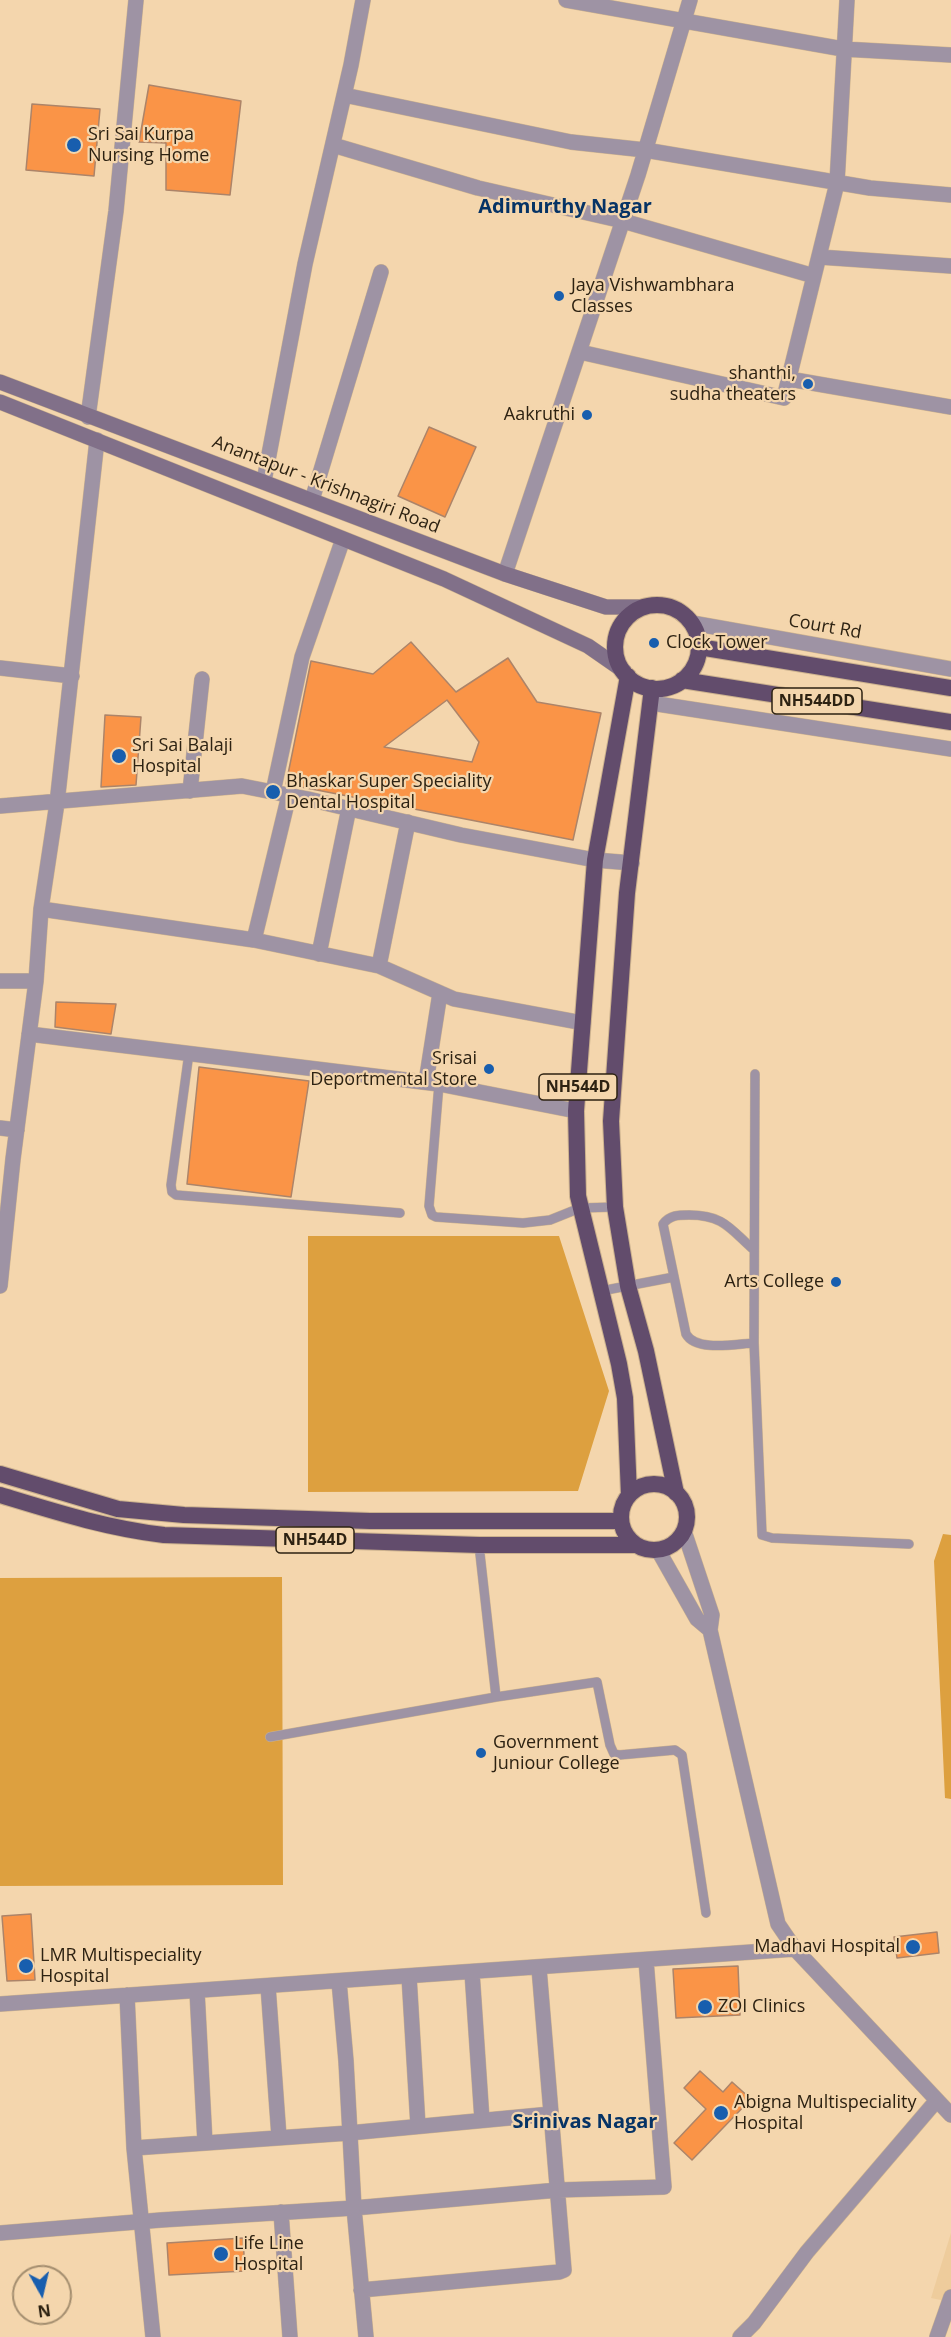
<!DOCTYPE html>
<html>
<head>
<meta charset="utf-8">
<style>
	body { margin:0 }
	#map { position:relative; width:951px; height:2337px; overflow:hidden; background:#f4d6ad; font-family:"Open Sans",sans-serif }
	canvas { display:block }
	.north { position:absolute; left:12px; top:2265px; width:60px; height:60px; box-sizing:border-box; background:#f4d6ad; border:2px solid #a48e6f; border-radius:50%; rotate:172deg; font-size:16px; font-weight:700; line-height:24px; text-align:center; color:#2d2212 }
	.north::after { content:''; display:block; margin:auto; width:21px; height:27px; background:#185eae; clip-path:polygon(50% 0,100% 100%,50% 72%,0 100%) }
</style>
</head>
<body>
<div id="map">
<canvas width="951" height="2337"></canvas>
<div class="north">N</div>
</div>
<script>
const c = document.querySelector('canvas').getContext('2d');
c.lineJoin = 'round';
function paint(path, color) { c.fillStyle = color; c.fill(path, 'evenodd'); }
function stroke(path, color, width, dash) { c.strokeStyle = color; c.lineWidth = width; c.lineCap = dash ? 'butt' : 'round'; c.setLineDash(dash || []); c.stroke(path); }
function write(font, color, halo, rows, align = 'center') {
  c.font = font + ' "Open Sans",sans-serif'; c.lineWidth = 4.5; c.setLineDash([]); c.textBaseline = 'middle'; c.strokeStyle = halo; c.fillStyle = color; for (const [text, x, y, turn = 0] of rows) {
    c.save(); c.translate(x, y); c.rotate((+turn || 0) * Math.PI / 180); c.textAlign = isNaN(turn) ? turn : align; if (halo) c.strokeText(text, 0, 0); c.fillText(text, 0, 0); c.restore();
  }
}
paint(new Path2D(`
	M 951,2233 L 951,2302 L 931,2298 Z`), '#eecc9c');
paint(new Path2D(`
	M 308,1236 L 559,1236 L 609,1391 L 578,1491 L 308,1492 Z
	M 943,1534 L 951,1535 L 951,1799 L 945,1798 L 934,1561 Z
	M 282,1577 L 283,1885 L 0,1886 L 0,1578 Z`), '#dda03f');
const building = new Path2D(`
	M 149,85 L 241,101 L 230,195 L 166,190 L 166,143 L 139,142 Z
	M 32,104 L 100,109 L 94,176 L 26,170 Z
	M 429,427 L 476,447 L 445,517 L 398,496 Z
	M 411,642 L 456,692 L 508,658 L 537,702 L 601,713 L 573,840 L 286,784 L 311,661 L 373,674 ZM 447,700 L 479,742 L 472,762 L 384,747 Z
	M 105,715 L 141,717 L 136,785 L 101,787 Z
	M 56,1002 L 116,1004 L 111,1034 L 55,1027 Z
	M 199,1067 L 309,1081 L 291,1197 L 187,1184 Z
	M 31,1914 L 35,1980 L 7,1981 L 2,1916 Z
	M 937,1932 L 939,1953 L 897,1958 L 894,1937 Z
	M 738,1966 L 740,2015 L 676,2018 L 673,1969 Z
	M 700,2071 L 723,2092 L 732,2082 L 751,2099 L 692,2160 L 674,2143 L 706,2109 L 684,2088 Z
	M 243,2238 L 245,2271 L 169,2275 L 167,2243 Z`);
paint(building, '#fa9447');
stroke(building, '#ac8469', 1.5);
const service = new Path2D(`
	M 189,1053 L 171,1185 L 172,1192 L 176,1195 L 400,1213
	M 755,1074 L 754,1343 L 762,1535 L 772,1538 L 909,1544
	M 439,1084 L 429,1206 L 432,1215 L 436,1217 L 523,1223 L 550,1220 L 580,1208 L 615,1207
	M 754,1250 C 730,1229 724,1215 689,1215 C 678,1215 670,1215 663,1224 L 686,1334 C 696,1352 735,1344 754,1343
	M 601,1291 L 674,1277
	M 479,1545 L 496,1697
	M 270,1737 L 496,1697 L 597,1682 L 610,1745 L 614,1754 L 619,1755 L 675,1750 L 682,1755 L 706,1913`);
const minor = new Path2D(`
	M 566,0 L 843,49 L 951,55
	M 344,95 L 571,142 L 645,150 L 870,188 L 951,195
	M 333,145 L 478,188 L 623,221 L 814,276
	M 819,257 L 951,266
	M 580,352 L 784,398 L 837,183 L 847,0
	M 789,379 L 951,407
	M 88,417 L 116,211 L 136,0
	M 264,481 L 305,264 L 351,65 L 363,0
	M 312,500 L 381,272
	M 505,574 L 638,175 L 690,0
	M 0,668 L 72,676
	M 190,791 L 202,679
	M 273,792 L 302,657 L 343,539
	M 0,806 L 242,786 L 308,799 L 461,835 L 595,860 L 632,863
	M 41,909 L 254,940 L 379,966 L 454,999 L 583,1023
	M 254,940 L 289,795
	M 319,954 L 349,808
	M 379,966 L 408,822
	M 0,981 L 36,981
	M 29,1034 L 439,1084 L 576,1111
	M 426,1082 L 440,993
	M 0,1128 L 17,1130
	M 0,1286 L 13,1159 L 36,981 L 41,909 L 57,803 L 97,440
	M 684,1531 L 712,1615 L 710,1630 L 778,1924 L 795,1949 L 951,2115
	M 658,1550 L 697,1619 L 710,1630
	M 472,1972 L 482,2120
	M 409,1976 L 418,2126
	M 339,1981 L 346,2061 L 354,2208 L 558,2190 L 664,2187 L 646,1960
	M 268,1986 L 279,2137
	M 197,1991 L 205,2143
	M 127,1995 L 134,2148 L 153,2337
	M 0,2004 L 795,1949
	M 134,2148 L 349,2133 L 551,2114
	M 281,2212 L 290,2337
	M 0,2233 L 161,2220 L 354,2208 L 366,2337
	M 361,2290 L 559,2272 L 564,2270 L 539,1968
	M 740,2337 L 754,2323 L 807,2252 L 937,2100
	M 937,2337 L 951,2297`);
const tertiary = new Path2D(`
	M 692,623 L 951,669
	M 651,703 L 951,749`);
const secondary = new Path2D(`
	M 0,382 L 505,574 L 606,607 L 643,607
	M 0,402 L 444,579 L 588,646 L 624,671`);
const trunk = new Path2D(`
	M615 647a42 42 0 1 1 84 0a42 42 0 1 1-84 0Z
	M 699,647 L 951,688
	M 628,676 L 595,860 L 576,1111 L 578,1196 L 619,1364 L 625,1398 L 629,1495
	M 682,680 L 951,722
	M 652,688 L 627,893 L 611,1121 L 615,1207 L 628,1286 L 646,1351 L 676,1493
	M 0,1474 L 118,1509 L 184,1515 L 370,1521 L 621,1521
	M621 1517a33 33 0 1 1 66 0a33 33 0 1 1-66 0Z
	M 0,1495 C 56,1512 106,1528 164,1535 L 479,1545 L 636,1545`);
stroke(service, '#ccb28e', 10);
stroke(minor, '#ccb28e', 16);
stroke(tertiary, '#ccb28e', 16);
stroke(secondary, '#ccb28e', 16);
stroke(trunk, '#ccb28e', 18);
stroke(service, '#9e93a4', 9);
stroke(minor, '#9e93a4', 15);
stroke(tertiary, '#9e93a4', 15);
stroke(secondary, '#817089', 15);
stroke(trunk, '#624c6c', 16);
for (const [x, y, r, color] of [
	[74,145,8,"#185eae"],
	[559,296,6,"#185eae"],
	[808,384,6,"#185eae"],
	[587,415,6,"#185eae"],
	[654,643,6,"#185eae"],
	[119,756,8,"#185eae"],
	[273,792,8,"#185eae"],
	[489,1069,6,"#185eae"],
	[836,1282,6,"#185eae"],
	[481,1753,6,"#185eae"],
	[913,1947,8,"#185eae"],
	[26,1966,8,"#185eae"],
	[705,2007,8,"#185eae"],
	[721,2113,8,"#185eae"],
	[221,2254,8,"#185eae"]
]) { const dot = new Path2D(); dot.arc(x, y, r, 0, 2 * Math.PI); c.fillStyle = color; c.fill(dot); stroke(dot, '#f4d6ad', 2); }
for (const [x, y, w] of [
	[817,701,90],
	[578,1087,78],
	[315,1540,78]
]) { const box = new Path2D(); box.roundRect(x - w / 2, y - 13, w, 26, 4.5); c.fillStyle = '#f4d6ad'; c.fill(box); stroke(box, '#2d2212', 1.5); }
write('bold 16px', '#2d2212', null, [
	["NH544DD",817,701],
	["NH544D",578,1087],
	["NH544D",315,1540]
]);
write('18px', '#2d2212', '#f4d6ad', [
	["Sri Sai Kurpa",88,135],
	["Nursing Home",88,156],
	["Jaya Vishwambhara",571,286],
	["Classes",571,307],
	["shanthi,",796,374,"right"],
	["sudha theaters",796,395,"right"],
	["Aakruthi",575,415,"right"],
	["Clock Tower",666,643],
	["Sri Sai Balaji",132,746],
	["Hospital",132,767],
	["Bhaskar Super Speciality",286,782],
	["Dental Hospital",286,803],
	["Srisai",477,1059,"right"],
	["Deportmental Store",477,1080,"right"],
	["Arts College",824,1282,"right"],
	["Government",493,1743],
	["Juniour College",493,1764],
	["Madhavi Hospital",900,1947,"right"],
	["LMR Multispeciality",40,1956],
	["Hospital",40,1977],
	["ZOI Clinics",718,2007],
	["Abigna Multispeciality",734,2103],
	["Hospital",734,2124],
	["Life Line",234,2244],
	["Hospital",234,2265]
], 'left');
write('18px', '#2d2212', '#f4d6ad', [
	["Anantapur - Krishnagiri Road",326,485,21],
	["Court Rd",825,627,10]
]);
write('bold 20px', '#063365', '#f4d6ad', [
	["Adimurthy Nagar",565,207],
	["Srinivas Nagar",585,2122]
]);
</script>
</body>
</html>
